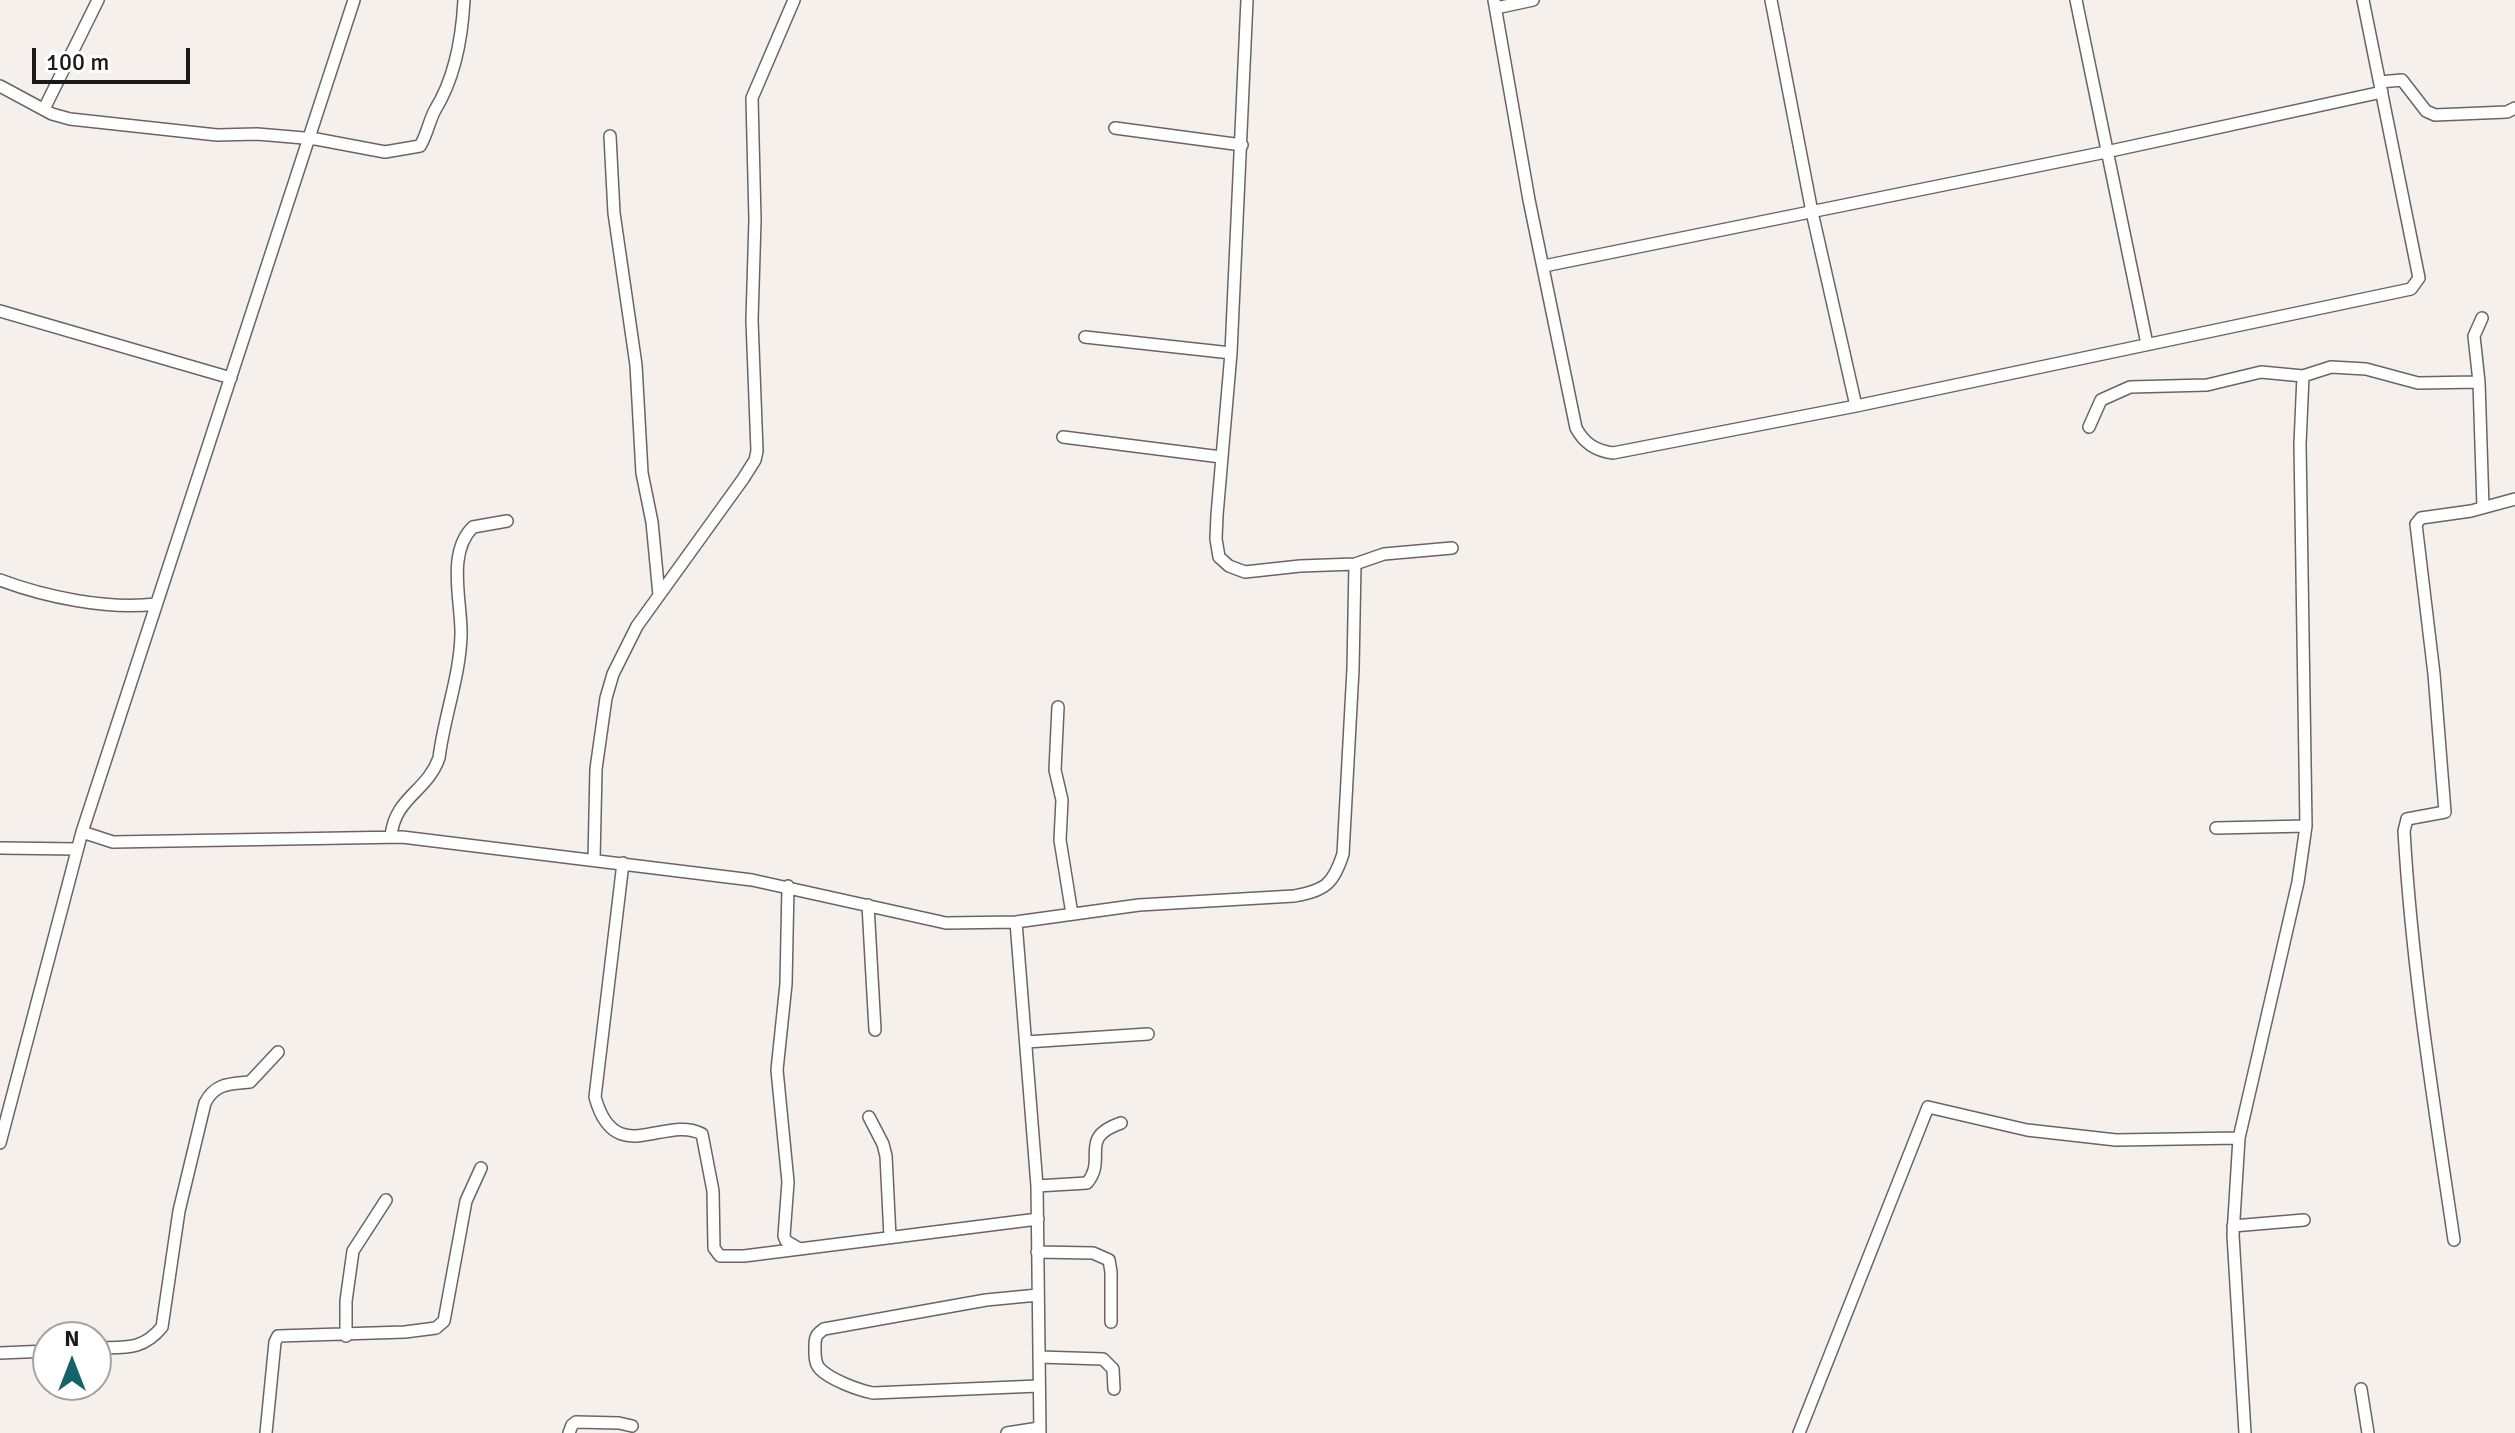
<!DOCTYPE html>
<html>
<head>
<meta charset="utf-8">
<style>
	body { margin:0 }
	#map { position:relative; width:2515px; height:1433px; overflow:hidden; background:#f6f0ec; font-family:Signika,sans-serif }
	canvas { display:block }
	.north { position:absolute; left:32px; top:1321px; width:80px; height:80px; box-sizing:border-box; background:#fff; border:2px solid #a4a3a3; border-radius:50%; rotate:0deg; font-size:22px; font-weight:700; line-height:32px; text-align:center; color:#1c1a19 }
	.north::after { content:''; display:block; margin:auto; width:28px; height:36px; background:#14636b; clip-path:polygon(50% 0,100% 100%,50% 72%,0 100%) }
	.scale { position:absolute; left:32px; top:48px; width:158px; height:36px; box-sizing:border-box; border:4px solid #1c1a19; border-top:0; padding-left:10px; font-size:24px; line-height:28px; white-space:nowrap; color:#1c1a19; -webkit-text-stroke:6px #fff; paint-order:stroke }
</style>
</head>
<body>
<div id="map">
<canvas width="2515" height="1433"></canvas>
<div class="north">N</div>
<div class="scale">100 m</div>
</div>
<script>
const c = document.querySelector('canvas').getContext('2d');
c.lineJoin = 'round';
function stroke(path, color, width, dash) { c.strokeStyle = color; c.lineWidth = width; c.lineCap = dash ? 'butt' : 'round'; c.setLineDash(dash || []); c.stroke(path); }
const minor = new Path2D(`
	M 1247,0 L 1231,353 L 1217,515 L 1216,539 L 1219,557 L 1229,566 L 1245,572 L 1300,566 L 1355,564 L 1384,554 L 1452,548
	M 1494,0 L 1529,200 L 1576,428 C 1584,443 1595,451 1613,453 L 1856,406 L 2411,289 L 2419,278 L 2363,0
	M 1771,0 L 1812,212 L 1856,406
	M 2076,0 L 2147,344
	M 1496,8 L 1533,0
	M 2380,82 L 2402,80 L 2426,111 L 2435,115 L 2507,112 L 2515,108
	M 0,86 L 52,114 L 70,119 L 217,135 L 257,134 L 316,139 L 385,152 L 420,146 C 427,135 429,121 435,110 C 455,78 462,38 464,0
	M 44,109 L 98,0
	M 1115,128 L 1242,145
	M 610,136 L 614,213 L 636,365 L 642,473 L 652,522 L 659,595
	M 1544,266 L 2106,152 L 2382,92
	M 0,311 L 231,378
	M 2482,318 L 2474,336 L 2479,382 L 2483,507
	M 1085,337 L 1231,353
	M 2303,376 L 2300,444 L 2306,826
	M 2089,427 L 2101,400 L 2130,387 L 2207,385 L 2261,372 L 2303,376 L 2331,367 L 2366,369 L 2418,383 L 2479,382
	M 1063,437 L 1221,457
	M 0,580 C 45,597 108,610 156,604
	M 1058,707 L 1055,770 L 1062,800 L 1060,840 L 1072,914
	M 2216,828 L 2306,826 L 2298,882 L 2239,1138 L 2233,1235 L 2245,1433
	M 82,832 L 113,842 L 402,837 L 752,880 L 946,923 L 1016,922 L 1139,905 L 1294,896 C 1325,890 1333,885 1343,854 L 1353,669 L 1355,564
	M 391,836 C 395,797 427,792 439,758 C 444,717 460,676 461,635 C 462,603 446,553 473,527 L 507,521
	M 0,848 L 77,849
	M 594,860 L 596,769 L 606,698 L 613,674 L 637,626 L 743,479 L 755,460 L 757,451 L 752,320 L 755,220 L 752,98 L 794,0
	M 623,863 L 595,1097 C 615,1170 665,1114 702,1134 L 713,1191 L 714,1248 L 720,1256 L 744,1256 L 1038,1219
	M 788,886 L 786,984 L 777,1070 L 788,1182 L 784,1236 L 786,1241 L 798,1248
	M 868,905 L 875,1030
	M 1016,922 L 1037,1186 L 1040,1433
	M 1026,1042 L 1148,1034
	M 869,1117 L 883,1144 L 886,1156 L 890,1237
	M 0,1143 L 82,832 L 354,0
	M 1037,1186 L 1087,1183 C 1108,1158 1077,1138 1121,1123
	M 2233,1226 L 2304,1220
	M 2454,1240 C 2434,1104 2412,969 2404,831 L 2407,819 L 2445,812 L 2434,674 L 2416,524 L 2421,518 L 2471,511 L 2515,499
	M 1037,1252 L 1093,1253 L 1109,1260 L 1111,1272 L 1111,1322
	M 1038,1295 L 986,1300 L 824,1329 C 817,1334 815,1336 815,1345 C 815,1353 814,1363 820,1369 C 831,1380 858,1390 873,1393 L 1038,1386
	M 346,1336 L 346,1301 L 353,1251 L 386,1200
	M 96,1348 C 125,1347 142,1351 162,1327 L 179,1211 L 205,1103 C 215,1083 230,1084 250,1082 L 278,1052
	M 0,1353 L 48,1351
	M 1039,1357 L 1103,1359 L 1113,1369 L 1114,1389
	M 2361,1389 L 2368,1433
	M 266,1433 L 275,1342 L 278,1336 L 405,1332 L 436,1328 L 444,1321 L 466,1201 L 481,1168
	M 569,1433 L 572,1425 L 576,1422 L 619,1423 L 632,1426
	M 1007,1433 L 1039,1428
	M 1799,1433 L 1928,1107 L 2027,1130 L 2116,1140 L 2239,1138`);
stroke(minor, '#6a6562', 14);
stroke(minor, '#fff', 11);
</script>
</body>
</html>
